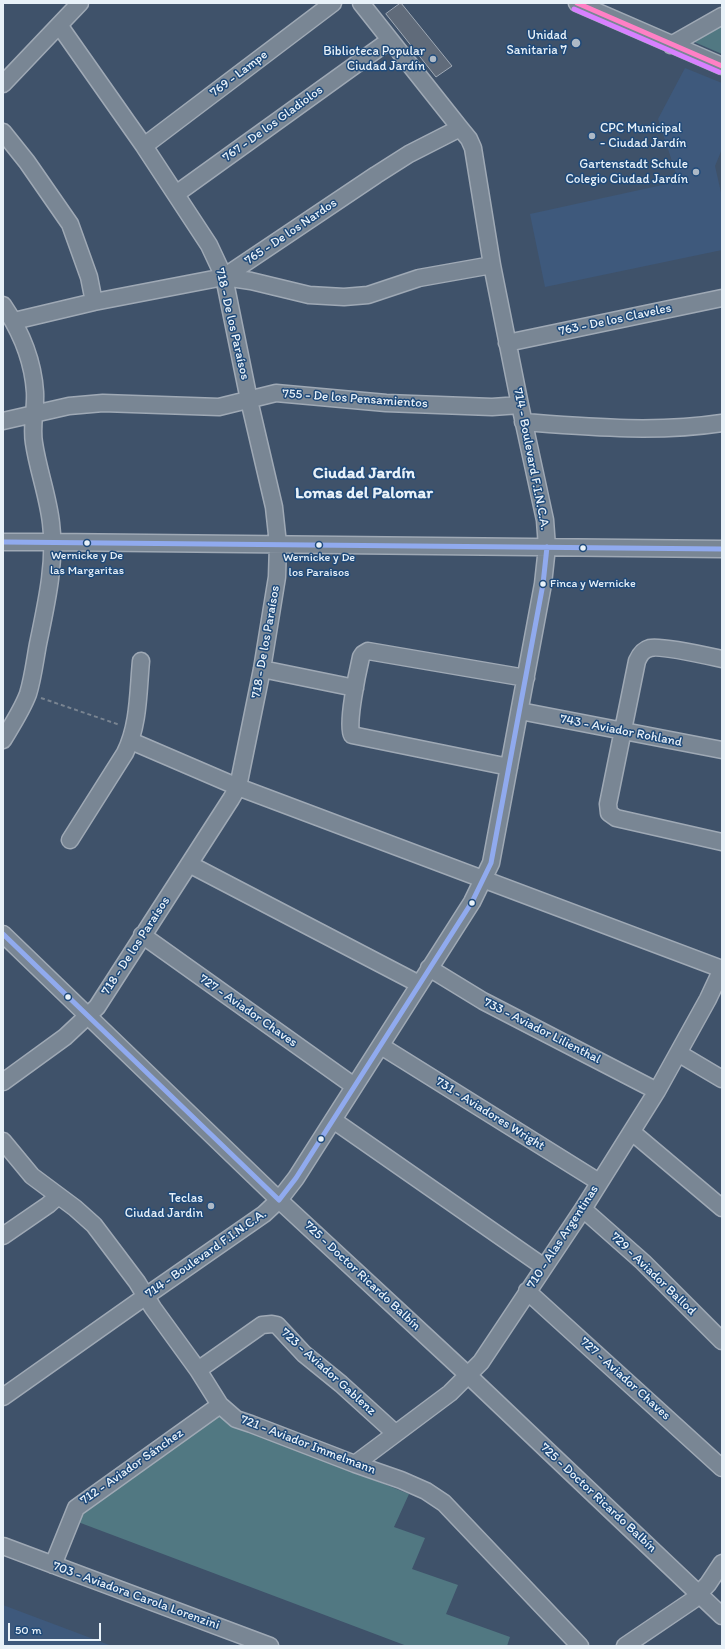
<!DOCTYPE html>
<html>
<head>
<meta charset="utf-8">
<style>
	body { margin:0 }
	#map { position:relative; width:725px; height:1649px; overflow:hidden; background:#3f526a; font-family:Itim,sans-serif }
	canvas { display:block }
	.frame { position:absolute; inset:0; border:4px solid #e8f1f8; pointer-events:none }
	.scale { position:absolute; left:8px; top:1623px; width:93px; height:18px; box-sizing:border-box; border:2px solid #e8f1f8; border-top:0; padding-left:5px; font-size:12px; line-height:14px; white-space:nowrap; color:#e8f1f8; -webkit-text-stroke:3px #1f4a7a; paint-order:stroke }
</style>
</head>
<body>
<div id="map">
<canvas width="725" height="1649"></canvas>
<div class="frame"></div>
<div class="scale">50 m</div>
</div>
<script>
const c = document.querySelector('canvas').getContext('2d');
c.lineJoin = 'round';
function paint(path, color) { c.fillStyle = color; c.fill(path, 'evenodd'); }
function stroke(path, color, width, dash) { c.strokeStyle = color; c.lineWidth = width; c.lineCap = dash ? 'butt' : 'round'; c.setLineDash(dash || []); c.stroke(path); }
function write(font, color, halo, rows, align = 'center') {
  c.font = font + ' Itim,sans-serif'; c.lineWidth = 3; c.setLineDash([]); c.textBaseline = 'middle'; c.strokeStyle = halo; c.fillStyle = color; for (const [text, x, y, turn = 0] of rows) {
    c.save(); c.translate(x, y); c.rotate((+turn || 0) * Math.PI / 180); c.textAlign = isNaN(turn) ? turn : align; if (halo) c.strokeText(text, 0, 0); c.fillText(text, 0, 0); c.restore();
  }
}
paint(new Path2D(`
	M 685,68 L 722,83 L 722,149 L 715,166 L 722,197 L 722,250 L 545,287 L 530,214 L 676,182 L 678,179 L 658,119 Z
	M 3,1605 L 112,1646 L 3,1646 Z`), '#3e597c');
paint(new Path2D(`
	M 722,22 L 722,54 L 692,41 Z
	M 218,1415 L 239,1426 L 409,1494 L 394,1527 L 425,1538 L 412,1569 L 458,1585 L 446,1614 L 510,1637 L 507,1646 L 407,1646 L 78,1522 L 81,1513 Z`), '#517882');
const building = new Path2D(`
	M 401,3 L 452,66 L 436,77 L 386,14 Z`);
paint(building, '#606b7a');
stroke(building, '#9fa9b5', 1);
const minor = new Path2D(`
	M 577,3 L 722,66
	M 671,45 L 722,16
	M 3,84 L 80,3
	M 3,132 L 27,162 L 70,224 L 89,277 L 94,302
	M 144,146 L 333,3
	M 176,194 L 390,40
	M 224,277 L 251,281 L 309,295 L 344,297 L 368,295 L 419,278 L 492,265
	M 3,305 C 20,330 33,361 35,392 C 36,409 31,426 34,443 C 38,470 48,496 51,523 C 56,563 46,605 38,644 C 35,660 33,678 28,694 C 22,710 12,725 3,740
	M 14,321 L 94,302 L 224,277 L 376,175 L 409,154 L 460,128
	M 507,343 L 722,298
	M 3,421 L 69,406 L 103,403 L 219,407 L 276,393 L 386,403 L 492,407 L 520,405
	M 523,422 C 589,427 656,433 722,423
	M 3,542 L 52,542 L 722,549
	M 722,659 C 708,656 661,645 650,648 C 643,650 640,654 637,661 L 608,804 L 609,813 L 616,818 L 722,842
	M 262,669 L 355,688
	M 520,711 L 722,750
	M 131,741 L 238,787 L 722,969
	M 509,767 L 352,735 C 346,726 358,670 361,657 L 363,654 L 368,651 L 526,678
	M 70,840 L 125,753 C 139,725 138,692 141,661
	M 189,864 L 419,984
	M 3,934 L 279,1200 L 469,1376 L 722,1616
	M 142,935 L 354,1086
	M 429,968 L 483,1001 L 657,1091
	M 381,1046 L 599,1182
	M 678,1053 L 722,1079
	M 3,1082 L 65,1037 L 97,1007 L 231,799 L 238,787 L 262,669 L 277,577 L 278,544 L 274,507 L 249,400 L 224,277 L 209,245 L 144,146 L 59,25
	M 333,1120 L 544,1267
	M 632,1132 L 722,1208
	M 3,1141 L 32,1176 L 75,1208 L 94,1225 L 137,1282 L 153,1308 L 198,1370 L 220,1405 L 236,1419 L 251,1424 L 355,1464 L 401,1480 L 426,1491 L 444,1503 L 580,1646
	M 583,1209 L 643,1262 L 722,1341
	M 3,1236 L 48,1205 L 58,1196
	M 527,1291 L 722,1468
	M 198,1370 L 262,1325 L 272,1324 L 277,1325 L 304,1354 L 341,1384 L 395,1433
	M 3,1397 L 146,1296 L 264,1214 L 279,1200 L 296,1178 L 472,902 L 491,863 L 543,584 L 547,547 L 545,520 L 520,405 L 492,265 L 473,148 L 469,139 L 460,128 L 361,3
	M 355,1464 L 450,1393 L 481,1362 L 583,1209 L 657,1091 L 708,999 L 722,969
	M 3,1546 L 270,1646
	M 53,1565 L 76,1508 L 220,1405
	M 625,1646 L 693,1600 L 708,1584 L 722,1563`);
stroke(minor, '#9fa9b5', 19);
stroke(new Path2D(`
	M 41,698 L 120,725`), '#798491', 2, [4, 3]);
stroke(minor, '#798694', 16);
stroke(new Path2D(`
	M 3,542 L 722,549
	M 3,934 L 279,1200 L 296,1178 L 472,902 L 491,863 L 543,584 L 547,547`), '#90aaee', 5);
stroke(new Path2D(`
	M 577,3 L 722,66`), '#ff80c5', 5);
stroke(new Path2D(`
	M 574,9 L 719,72`), '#d880ff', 5);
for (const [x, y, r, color] of [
	[576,43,5,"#adb9c6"],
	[433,59,4,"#adb9c6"],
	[592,136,4,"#adb9c6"],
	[696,172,4,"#adb9c6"],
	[87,543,3.5,"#e8f1f8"],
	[319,545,3.5,"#e8f1f8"],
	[583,548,3.5,"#e8f1f8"],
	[543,584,3.5,"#e8f1f8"],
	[472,903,3.5,"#e8f1f8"],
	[68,997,3.5,"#e8f1f8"],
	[321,1139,3.5,"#e8f1f8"],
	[211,1206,4,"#adb9c6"]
]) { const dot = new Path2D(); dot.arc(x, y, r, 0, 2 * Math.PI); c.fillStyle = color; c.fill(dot); stroke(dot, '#1f4a7a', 1.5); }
write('12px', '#e8f1f8', '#1f4a7a', [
	["Wernicke y De",87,556],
	["las Margaritas",87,571],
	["Wernicke y De",319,558],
	["los Paraisos",319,573],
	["Finca y Wernicke",550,584,"left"]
]);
write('13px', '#e8f1f8', '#1f4a7a', [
	["Unidad",567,36],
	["Sanitaria 7",567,51],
	["Biblioteca Popular",425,52],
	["Ciudad Jardín",425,67],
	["CPC Municipal",600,129,"left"],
	["- Ciudad Jardín",600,144,"left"],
	["Gartenstadt Schule",688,165],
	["Colegio Ciudad Jardín",688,180],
	["Teclas",203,1199],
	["Ciudad Jardin",203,1214]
], 'right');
write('13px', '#e8f1f8', '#1f4a7a', [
	["769 - Lampe",239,74,-37],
	["767 - De los Gladiolos",273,124,-36],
	["765 - De los Nardos",291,232,-34],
	["763 - De los Claveles",615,320,-12],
	["718 - De los Paraísos",232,324,77],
	["755 - De los Pensamientos",355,399,4],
	["714 - Boulevard F.I.N.C.A.",531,459,79],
	["718 - De los Paraísos",266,642,-80],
	["743 - Aviador Rohland",621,731,11],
	["718 - De los Paraísos",136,946,-57],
	["727 - Aviador Chaves",248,1011,35],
	["733 - Aviador Lilienthal",542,1031,27],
	["731 - Aviadores Wright",490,1114,32],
	["710 - Alas Argentinas",563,1237,-57],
	["714 - Boulevard F.I.N.C.A.",206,1254,-35],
	["729 - Aviador Ballod",653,1274,44],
	["725 - Doctor Ricardo Balbín",362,1276,43],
	["723 - Aviador Gablenz",328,1372,42],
	["727 - Aviador Chaves",625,1379,42],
	["721 - Aviador Immelmann",308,1445,21],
	["712 - Aviador Sánchez",132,1467,-35],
	["725 - Doctor Ricardo Balbín",598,1498,43],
	["703 - Aviadora Carola Lorenzini",136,1596,20]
]);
write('bold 17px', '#e8f1f8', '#1f4a7a', [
	["Ciudad Jardín",364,474],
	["Lomas del Palomar",364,494]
]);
</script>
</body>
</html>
